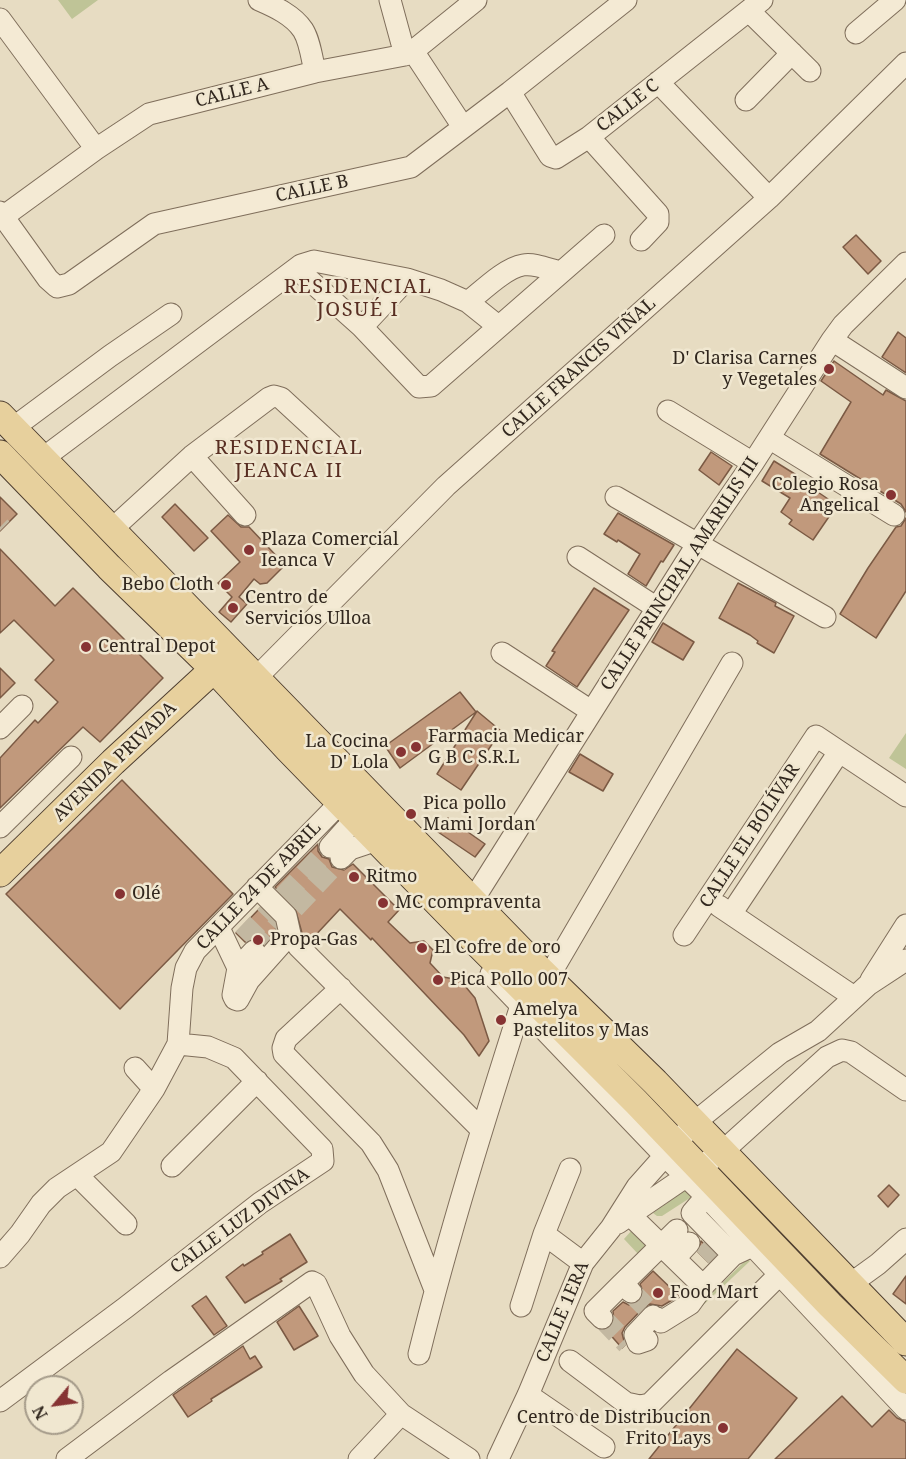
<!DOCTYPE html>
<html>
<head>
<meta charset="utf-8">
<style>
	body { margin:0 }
	#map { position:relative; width:906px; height:1459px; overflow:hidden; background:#e7dcc2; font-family:"Noto Serif",serif }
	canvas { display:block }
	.north { position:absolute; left:24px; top:1375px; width:60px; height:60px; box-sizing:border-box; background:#f0e7d0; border:2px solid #a49a89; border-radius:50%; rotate:241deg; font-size:16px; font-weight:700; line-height:24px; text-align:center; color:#31271e }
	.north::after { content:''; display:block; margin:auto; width:21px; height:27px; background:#863333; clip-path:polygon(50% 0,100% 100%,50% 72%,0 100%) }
</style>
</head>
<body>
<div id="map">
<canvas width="906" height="1459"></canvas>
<div class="north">N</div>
</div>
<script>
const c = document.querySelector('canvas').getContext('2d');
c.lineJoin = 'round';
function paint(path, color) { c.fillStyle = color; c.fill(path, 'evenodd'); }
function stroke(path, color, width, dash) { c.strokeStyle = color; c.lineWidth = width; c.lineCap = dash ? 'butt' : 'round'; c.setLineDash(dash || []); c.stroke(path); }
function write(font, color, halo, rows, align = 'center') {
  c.font = font + ' "Noto Serif",serif'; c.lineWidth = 5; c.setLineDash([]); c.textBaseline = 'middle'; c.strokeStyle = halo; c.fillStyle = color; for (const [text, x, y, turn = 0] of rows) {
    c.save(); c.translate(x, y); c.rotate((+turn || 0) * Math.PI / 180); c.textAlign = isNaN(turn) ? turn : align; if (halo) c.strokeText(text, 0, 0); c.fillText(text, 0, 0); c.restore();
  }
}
paint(new Path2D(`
	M 58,0 L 98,0 L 72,19 Z
	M 906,733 L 906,769 L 889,758 Z
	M 688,1188 L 693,1196 L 662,1216 L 657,1216 L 653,1213 Z
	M 632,1230 L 646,1246 L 639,1255 L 624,1239 Z
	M 748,1260 L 750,1261 L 698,1310 L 696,1308 L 743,1263 Z`), '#bfc497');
const building = new Path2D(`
	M 856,235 L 881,261 L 868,274 L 843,247 Z
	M 898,332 L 906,338 L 906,373 L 882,357 Z
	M 834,361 L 883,395 L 886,390 L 906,401 L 906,512 L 901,504 L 820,454 L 851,402 L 821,381 Z
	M 711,452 L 732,466 L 719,485 L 699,470 Z
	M 774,461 L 798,476 L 797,478 L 837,505 L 813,540 L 789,524 L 792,520 L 781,512 L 790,498 L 762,481 Z
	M 0,497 L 17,514 L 0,531 Z
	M 175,504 L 208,538 L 194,551 L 162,517 Z
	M 618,513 L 674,545 L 663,562 L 661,561 L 646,586 L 628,574 L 640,554 L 618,540 L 617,542 L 604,534 Z
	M 228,515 L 241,527 L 249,527 L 285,565 L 267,583 L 260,584 L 254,579 L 239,597 L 247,604 L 231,622 L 219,612 L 232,597 L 218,583 L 240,562 L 211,531 Z
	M 906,518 L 906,591 L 876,638 L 840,614 L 868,568 L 896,527 L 901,526 Z
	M 0,549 L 55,606 L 73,588 L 163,678 L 100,742 L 83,727 L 0,808 L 0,758 L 35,720 L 38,723 L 58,702 L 35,680 L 54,660 L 14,620 L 0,633 Z
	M 738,583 L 776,603 L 775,606 L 794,616 L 774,653 L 757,643 L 758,641 L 750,635 L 719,618 Z
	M 594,588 L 629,610 L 577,687 L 546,666 L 555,652 L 552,651 Z
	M 663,623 L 694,642 L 683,660 L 652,642 Z
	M 0,668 L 15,683 L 0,698 Z
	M 460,692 L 476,712 L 400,768 L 385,746 Z
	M 477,711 L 501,731 L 461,790 L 437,774 Z
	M 580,754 L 613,774 L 603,791 L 569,772 Z
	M 122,780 L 233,894 L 120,1009 L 6,894 Z
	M 448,818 L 485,844 L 475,857 L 438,832 Z
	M 318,844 L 318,851 L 322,857 L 329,859 L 332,867 L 344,870 L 353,864 L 399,910 L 388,922 L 410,943 L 424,941 L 433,950 L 430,963 L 443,977 L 460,980 L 475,998 L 489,1041 L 479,1056 L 464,1035 L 372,938 L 371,940 L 340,909 L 311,940 L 302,933 L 295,908 L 275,887 Z
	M 260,908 L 274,922 L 276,930 L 264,944 L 256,939 L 245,942 L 236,933 Z
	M 889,1185 L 899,1195 L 888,1207 L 878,1196 Z
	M 290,1234 L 307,1262 L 280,1279 L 282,1281 L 245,1303 L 226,1277 L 243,1264 L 244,1266 L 263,1254 L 262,1252 Z
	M 701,1241 L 715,1255 L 708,1262 L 698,1252 Z
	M 653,1271 L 679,1296 L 662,1306 L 650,1304 L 644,1307 L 625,1327 L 622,1333 L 625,1345 L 622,1348 L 606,1330 L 614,1322 L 613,1311 L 623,1302 L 629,1305 L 640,1301 L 644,1294 L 640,1284 Z
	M 906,1276 L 906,1304 L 893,1294 Z
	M 206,1296 L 227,1326 L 214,1335 L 192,1306 Z
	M 299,1306 L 318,1336 L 294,1350 L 277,1322 Z
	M 243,1346 L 250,1359 L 255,1356 L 262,1367 L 211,1399 L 212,1401 L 188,1417 L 173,1395 Z
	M 737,1349 L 797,1398 L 748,1459 L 649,1459 Z
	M 842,1396 L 872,1427 L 889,1410 L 897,1418 L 904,1421 L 906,1423 L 906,1459 L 775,1459 Z`);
paint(building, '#c1997c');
stroke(building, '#7b5a44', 1.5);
stroke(new Path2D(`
	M 0,527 L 2,529
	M 283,897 L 330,847
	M 294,908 L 341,858
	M 243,939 L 270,911
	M 254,951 L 281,922
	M 703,1258 L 714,1247
	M 631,1292 L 657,1318
	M 602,1318 L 627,1344`), '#c3b8a1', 21, [21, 10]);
const minor = new Path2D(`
	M 259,0 C 275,7 293,15 303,30 C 310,41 312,59 315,72
	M 390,0 L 405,55
	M 749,11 L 810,71
	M 0,19 L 96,149
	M 856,33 L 895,0
	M 413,51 L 463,127
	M 658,82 L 769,198
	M 510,92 L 550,156 L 556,158 L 589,137 L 762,0
	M 746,100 L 792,53
	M 589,137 L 658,214 L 658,222 L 641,240
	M 0,212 L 48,279 L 57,287 L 69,284 L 154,224 L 411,167 L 510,92 L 626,0
	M 0,219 L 96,149 L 149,114 L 315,72 L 405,55 L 413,51 L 476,0
	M 297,269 L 362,327 L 419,387 L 431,386 L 604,235
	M 468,302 C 482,291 505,268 523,265 C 535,263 548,269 560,272
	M 362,327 L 407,279
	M 832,340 L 906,388
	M 668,411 L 753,463
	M 13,428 L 110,356 L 171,314
	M 769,438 L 894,515
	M 192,456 L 245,515
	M 42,459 L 301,265 L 314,261 L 407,279 L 441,290 L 468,302 L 498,326
	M 616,497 L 825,617
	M 111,530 L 192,456 L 269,398 L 274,396 L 281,398 L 332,445
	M 578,557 L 657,608
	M 502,653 L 591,711
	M 256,678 L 446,486 L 769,198 L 906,63
	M 0,728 L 22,706
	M 0,827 L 71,757
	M 330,847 L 356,818
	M 341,858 L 350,849 L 377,840
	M 473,900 L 698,543 L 753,463 L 832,340 L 843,325 L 906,263
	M 719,906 L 854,997
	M 731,914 L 839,752
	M 219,928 L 238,968 L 254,951
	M 684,935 L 816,736 L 906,796
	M 298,946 L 481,1129
	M 238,968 L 233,995 L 235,999 L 238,1000 L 249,980 L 290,934 L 286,916 L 257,887
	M 491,974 L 665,1156 L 706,1196 L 906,1409
	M 548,978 L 732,663
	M 871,980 L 906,925
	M 341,988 L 286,1039 L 283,1048 L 284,1054 L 371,1143 L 388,1170 L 435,1290
	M 135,1068 L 154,1089
	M 172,1166 L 257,1081
	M 77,1175 L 126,1224
	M 715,1186 L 692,1213 L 733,1255 L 763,1241
	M 630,1215 L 703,1286
	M 618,1223 L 722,1152 L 827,1057 L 842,1050 L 851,1052 L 906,1090
	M 544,1234 L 570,1169
	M 0,1257 L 20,1234 L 41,1204 L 57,1188 L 111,1152 L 154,1089 L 178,1044 L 182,988 L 186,968 L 195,951 L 335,808
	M 675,1258 L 689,1243
	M 849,1285 L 878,1264 L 906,1239
	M 631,1292 L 622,1284 L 677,1230
	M 521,1306 L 544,1234 L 583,1263
	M 602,1318 L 595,1311 L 622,1284
	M 657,1318 L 661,1322 L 690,1304 L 703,1286 L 733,1255
	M 647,1340 L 638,1343 L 635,1335 L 653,1316
	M 419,1354 C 449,1233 486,1115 524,996
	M 570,1361 L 626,1403 L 640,1406 L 650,1404 L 780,1274
	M 528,1395 L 604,1447
	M 0,1401 L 125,1308 L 260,1203 L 323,1161 L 322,1149 L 234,1058 L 208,1047 L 178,1044
	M 67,1459 L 171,1381 L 312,1282 L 316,1284 L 340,1336 L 364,1374 L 401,1414 L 469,1459
	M 359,1459 L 401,1414
	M 498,1459 L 528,1395 L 583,1263 L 611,1228 L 637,1187 L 694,1123 L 780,1053 L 818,1031 L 868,985 L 906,960`);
const major = new Path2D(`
	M 0,415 L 537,967 L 655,1082 L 906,1342
	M 0,454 L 109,567 L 214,669 L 288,749 L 476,942 L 636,1102 L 830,1305 L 906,1380
	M 0,873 L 113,762 L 227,657`);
stroke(minor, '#7f6e5b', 23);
stroke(major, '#4d3d2f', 29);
stroke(minor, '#f4ead4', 21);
stroke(major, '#e7d09d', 27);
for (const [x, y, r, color] of [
	[829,369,6,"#863333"],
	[891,495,6,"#863333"],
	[249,550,6,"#863333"],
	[226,585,6,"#863333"],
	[233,608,6,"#863333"],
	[86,647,6,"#863333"],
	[416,747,6,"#863333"],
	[401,752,6,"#863333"],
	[411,814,6,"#863333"],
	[354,877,6,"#863333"],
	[120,894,6,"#863333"],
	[383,903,6,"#863333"],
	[258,940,6,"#863333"],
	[422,948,6,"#863333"],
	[438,980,6,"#863333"],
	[501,1020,6,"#863333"],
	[658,1293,6,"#863333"],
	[723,1428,6,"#863333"]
]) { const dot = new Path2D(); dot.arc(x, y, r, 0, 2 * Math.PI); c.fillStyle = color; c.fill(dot); stroke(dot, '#f0e7d0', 2); }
write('18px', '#31271e', '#f0e7d0', [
	["CALLE A",232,93,-14],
	["CALLE C",628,106,-38],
	["CALLE B",312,189,-12],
	["CALLE FRANCIS VIÑAL",579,368,-42],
	["CALLE PRINCIPAL AMARILIS III",680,574,-57],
	["AVENIDA PRIVADA",115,762,-44],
	["CALLE EL BOLÍVAR",750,836,-57],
	["CALLE 24 DE ABRIL",259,886,-46],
	["CALLE LUZ DIVINA",240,1221,-36],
	["CALLE 1ERA",563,1312,-67]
]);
write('18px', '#31271e', '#f0e7d0', [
	["D' Clarisa Carnes",817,359,"right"],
	["y Vegetales",817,380,"right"],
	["Colegio Rosa",879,485,"right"],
	["Angelical",879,506,"right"],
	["Plaza Comercial",261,540],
	["Ieanca V",261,561],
	["Bebo Cloth",214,585,"right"],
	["Centro de",245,598],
	["Servicios Ulloa",245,619],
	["Central Depot",98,647],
	["Farmacia Medicar",428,737],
	["G B C S.R.L",428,758],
	["La Cocina",389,742,"right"],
	["D' Lola",389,763,"right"],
	["Pica pollo",423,804],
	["Mami Jordan",423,825],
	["Ritmo",366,877],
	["Olé",132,894],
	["MC compraventa",395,903],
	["Propa-Gas",270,940],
	["El Cofre de oro",434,948],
	["Pica Pollo 007",450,980],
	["Amelya",513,1010],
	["Pastelitos y Mas",513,1031],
	["Food Mart",670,1293],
	["Centro de Distribucion",711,1418,"right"],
	["Frito Lays",711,1439,"right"]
], 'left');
c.letterSpacing = '1.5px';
write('20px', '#582e22', '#f0e7d0', [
	["RESIDENCIAL",358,287],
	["JOSUÉ I",358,310],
	["RESIDENCIAL",289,448],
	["JEANCA II",289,471]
]);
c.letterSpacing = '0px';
</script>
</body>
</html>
